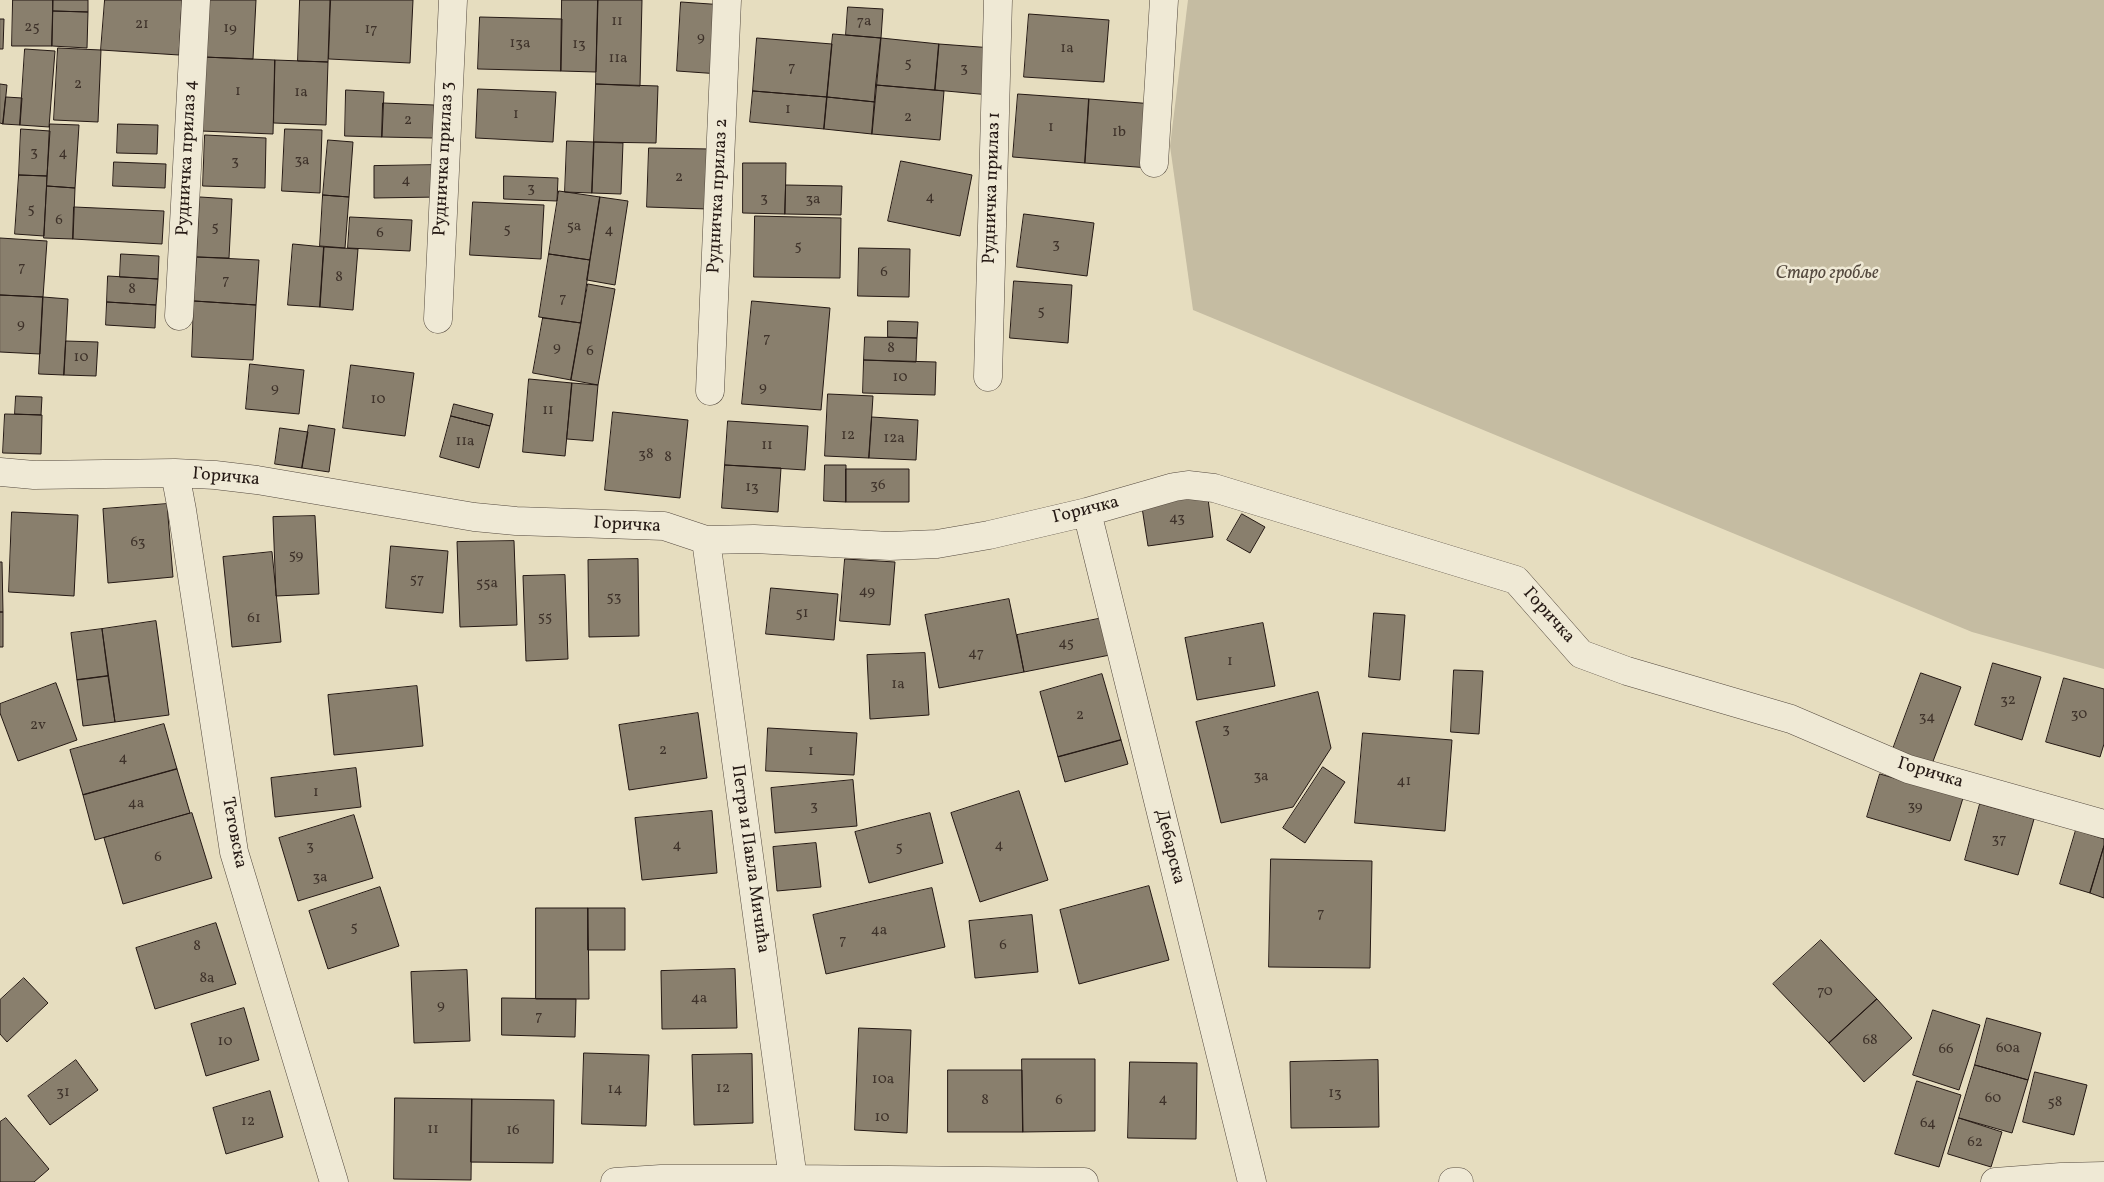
<!DOCTYPE html>
<html>
<head>
<meta charset="utf-8">
<style>
	body { margin:0 }
	canvas { display:block; background:#e6ddbf }
</style>
</head>
<body>
<canvas width="2104" height="1182"></canvas>
<script>
const c = document.querySelector('canvas').getContext('2d');
c.lineJoin = 'round';
function paint(path, color) { c.fillStyle = color; c.fill(path, 'evenodd'); }
function stroke(path, color, width, dash) { c.strokeStyle = color; c.lineWidth = width; c.lineCap = dash ? 'butt' : 'round'; c.setLineDash(dash || []); c.stroke(path); }
function write(font, color, halo, rows, align = 'center') {
  c.font = font + ' Vollkorn,serif'; c.lineWidth = 5; c.setLineDash([]); c.textBaseline = 'middle'; c.strokeStyle = halo; c.fillStyle = color; for (const [text, x, y, turn = 0] of rows) {
    c.save(); c.translate(x, y); c.rotate((+turn || 0) * Math.PI / 180); c.textAlign = isNaN(turn) ? turn : align; if (halo) c.strokeText(text, 0, 0); c.fillText(text, 0, 0); c.restore();
  }
}
paint(new Path2D(`
	M 1188,0 L 2104,0 L 2104,669 L 1972,632 L 1193,310 L 1170,146 Z`), '#c5bca2');
const building = new Path2D(`
	M 13,0 L 53,0 L 52,46 L 12,46 Z
	M 53,0 L 88,0 L 88,12 L 53,11 Z
	M 105,0 L 182,0 L 179,55 L 101,50 Z
	M 206,0 L 256,0 L 253,59 L 203,57 Z
	M 300,0 L 330,0 L 328,62 L 298,61 Z
	M 331,0 L 413,0 L 410,63 L 329,59 Z
	M 562,0 L 598,0 L 596,72 L 561,71 Z
	M 598,0 L 642,0 L 640,86 L 596,84 Z
	M 681,2 L 725,5 L 720,74 L 677,71 Z
	M 848,7 L 883,9 L 881,38 L 846,35 Z
	M 53,11 L 88,12 L 87,48 L 52,46 Z
	M 1029,14 L 1109,20 L 1104,82 L 1024,77 Z
	M 480,17 L 562,19 L 561,71 L 478,69 Z
	M 0,19 L 4,19 L 3,49 L 0,49 Z
	M 833,34 L 881,38 L 875,102 L 827,97 Z
	M 757,38 L 832,44 L 827,97 L 753,91 Z
	M 881,38 L 939,44 L 935,90 L 876,85 Z
	M 939,44 L 993,48 L 990,95 L 935,90 Z
	M 58,48 L 101,50 L 98,122 L 54,120 Z
	M 25,49 L 55,51 L 49,127 L 20,125 Z
	M 203,57 L 275,60 L 273,134 L 201,131 Z
	M 275,60 L 328,62 L 326,125 L 274,123 Z
	M 0,84 L 7,85 L 3,124 L 0,123 Z
	M 596,84 L 658,86 L 656,143 L 594,142 Z
	M 876,85 L 944,91 L 940,140 L 872,134 Z
	M 478,89 L 556,92 L 553,142 L 476,138 Z
	M 346,90 L 384,92 L 382,137 L 345,136 Z
	M 753,91 L 827,97 L 824,129 L 750,122 Z
	M 1018,94 L 1089,99 L 1085,163 L 1013,157 Z
	M 6,97 L 22,98 L 20,125 L 3,124 Z
	M 827,97 L 875,102 L 872,134 L 824,129 Z
	M 1089,99 L 1154,104 L 1149,168 L 1085,163 Z
	M 383,103 L 434,105 L 433,138 L 382,137 Z
	M 50,124 L 79,125 L 75,188 L 47,186 Z
	M 118,124 L 158,125 L 157,154 L 117,153 Z
	M 21,129 L 50,131 L 47,176 L 19,175 Z
	M 285,129 L 322,130 L 320,193 L 282,191 Z
	M 205,135 L 266,138 L 265,188 L 203,186 Z
	M 328,140 L 353,142 L 349,197 L 323,195 Z
	M 567,141 L 594,142 L 592,193 L 565,192 Z
	M 594,142 L 623,143 L 621,194 L 592,193 Z
	M 649,148 L 710,149 L 708,209 L 647,207 Z
	M 901,161 L 972,175 L 960,236 L 888,221 Z
	M 114,162 L 166,164 L 165,188 L 113,186 Z
	M 743,163 L 786,163 L 785,214 L 743,213 Z
	M 439,165 L 439,197 L 374,198 L 374,166 Z
	M 19,175 L 47,176 L 44,236 L 15,234 Z
	M 504,176 L 558,178 L 557,201 L 504,199 Z
	M 786,185 L 842,186 L 841,215 L 785,214 Z
	M 47,186 L 75,188 L 73,239 L 44,238 Z
	M 559,191 L 600,197 L 590,260 L 549,254 Z
	M 323,195 L 349,197 L 345,248 L 320,246 Z
	M 200,197 L 232,199 L 229,258 L 197,257 Z
	M 600,197 L 628,201 L 615,285 L 587,280 Z
	M 473,202 L 544,205 L 541,259 L 470,255 Z
	M 74,207 L 164,211 L 162,244 L 73,239 Z
	M 1024,214 L 1094,223 L 1087,276 L 1017,267 Z
	M 755,216 L 841,218 L 840,278 L 754,277 Z
	M 350,217 L 412,220 L 410,251 L 348,248 Z
	M 0,238 L 47,241 L 43,297 L 0,295 Z
	M 293,244 L 324,247 L 320,307 L 288,305 Z
	M 324,247 L 358,249 L 353,310 L 320,307 Z
	M 859,248 L 910,249 L 909,297 L 858,296 Z
	M 121,254 L 159,256 L 158,279 L 120,277 Z
	M 549,254 L 590,260 L 581,323 L 539,317 Z
	M 197,257 L 259,260 L 256,305 L 194,301 Z
	M 108,276 L 158,279 L 156,305 L 107,302 Z
	M 1014,281 L 1072,285 L 1068,343 L 1010,338 Z
	M 588,284 L 615,289 L 598,385 L 571,380 Z
	M 0,295 L 43,297 L 40,354 L 0,352 Z
	M 43,297 L 68,299 L 64,375 L 39,374 Z
	M 194,301 L 256,305 L 253,360 L 192,357 Z
	M 752,301 L 830,308 L 821,410 L 742,404 Z
	M 107,302 L 156,305 L 155,328 L 106,325 Z
	M 543,318 L 581,323 L 571,380 L 533,373 Z
	M 888,321 L 918,322 L 917,338 L 888,337 Z
	M 865,337 L 917,338 L 916,362 L 864,360 Z
	M 66,341 L 98,342 L 96,376 L 64,375 Z
	M 864,360 L 936,362 L 935,395 L 863,393 Z
	M 250,364 L 304,370 L 299,414 L 246,409 Z
	M 351,365 L 414,373 L 405,436 L 343,428 Z
	M 529,379 L 572,383 L 565,456 L 523,452 Z
	M 572,383 L 598,385 L 593,441 L 567,439 Z
	M 828,394 L 873,396 L 869,458 L 825,456 Z
	M 16,396 L 42,397 L 41,415 L 15,414 Z
	M 454,404 L 493,414 L 490,426 L 451,416 Z
	M 613,412 L 688,420 L 680,498 L 605,490 Z
	M 5,414 L 42,415 L 41,454 L 3,453 Z
	M 451,416 L 490,426 L 479,468 L 440,457 Z
	M 872,417 L 918,420 L 916,460 L 869,458 Z
	M 728,421 L 808,426 L 805,470 L 725,465 Z
	M 309,425 L 335,429 L 329,472 L 302,468 Z
	M 280,428 L 308,432 L 302,468 L 275,464 Z
	M 725,465 L 781,468 L 778,512 L 722,508 Z
	M 825,465 L 846,465 L 846,502 L 824,501 Z
	M 846,469 L 909,469 L 909,502 L 846,502 Z
	M 1207,491 L 1213,537 L 1148,546 L 1141,501 Z
	M 167,504 L 173,577 L 108,583 L 103,509 Z
	M 12,512 L 78,515 L 74,596 L 9,592 Z
	M 1242,514 L 1265,527 L 1250,553 L 1227,540 Z
	M 315,516 L 319,594 L 276,596 L 273,517 Z
	M 514,541 L 517,625 L 460,627 L 457,542 Z
	M 391,546 L 448,551 L 443,613 L 386,608 Z
	M 272,552 L 281,642 L 232,647 L 223,557 Z
	M 638,559 L 639,636 L 589,637 L 588,560 Z
	M 845,559 L 895,562 L 890,625 L 840,621 Z
	M 0,562 L 2,562 L 3,612 L 0,612 Z
	M 565,575 L 568,659 L 526,661 L 523,576 Z
	M 771,588 L 838,594 L 834,640 L 766,634 Z
	M 1009,599 L 1024,672 L 939,688 L 925,615 Z
	M 0,612 L 3,612 L 3,647 L 0,647 Z
	M 1374,613 L 1405,615 L 1400,680 L 1369,677 Z
	M 1108,617 L 1115,654 L 1024,672 L 1017,635 Z
	M 156,621 L 169,715 L 115,722 L 102,629 Z
	M 1263,623 L 1275,686 L 1197,700 L 1185,638 Z
	M 102,629 L 108,676 L 77,680 L 71,633 Z
	M 925,653 L 929,715 L 870,719 L 867,655 Z
	M 1993,663 L 2041,677 L 2022,740 L 1975,725 Z
	M 1454,670 L 1483,671 L 1479,734 L 1451,732 Z
	M 1921,673 L 1961,687 L 1932,764 L 1893,749 Z
	M 1102,674 L 1121,740 L 1058,757 L 1040,692 Z
	M 108,676 L 115,722 L 83,726 L 77,680 Z
	M 2064,678 L 2104,689 L 2104,744 L 2100,757 L 2046,742 Z
	M 56,683 L 77,740 L 18,761 L 0,713 L 0,704 Z
	M 417,686 L 423,746 L 334,755 L 328,695 Z
	M 1318,692 L 1331,748 L 1293,807 L 1221,823 L 1196,722 Z
	M 698,713 L 707,778 L 629,790 L 619,725 Z
	M 164,724 L 177,769 L 83,795 L 70,750 Z
	M 768,728 L 857,733 L 854,775 L 766,771 Z
	M 1363,733 L 1452,740 L 1445,831 L 1355,823 Z
	M 1121,740 L 1128,764 L 1065,782 L 1058,757 Z
	M 1323,767 L 1345,782 L 1305,843 L 1283,828 Z
	M 356,768 L 361,807 L 275,817 L 271,778 Z
	M 177,769 L 190,813 L 95,840 L 83,795 Z
	M 1880,774 L 1963,798 L 1950,841 L 1867,817 Z
	M 853,780 L 857,826 L 775,833 L 771,788 Z
	M 1019,791 L 1048,880 L 980,902 L 951,813 Z
	M 1980,804 L 2034,819 L 2018,875 L 1965,860 Z
	M 712,811 L 717,873 L 642,880 L 635,818 Z
	M 192,813 L 212,878 L 123,904 L 104,838 Z
	M 930,813 L 943,863 L 869,883 L 855,832 Z
	M 354,815 L 373,878 L 298,901 L 279,838 Z
	M 2076,830 L 2104,839 L 2104,846 L 2090,893 L 2060,884 Z
	M 816,843 L 821,887 L 777,891 L 773,847 Z
	M 2104,846 L 2104,898 L 2090,893 Z
	M 1271,859 L 1372,861 L 1370,968 L 1269,967 Z
	M 1149,886 L 1169,960 L 1079,984 L 1060,910 Z
	M 380,887 L 399,946 L 328,969 L 309,911 Z
	M 932,888 L 945,947 L 826,974 L 813,915 Z
	M 536,908 L 588,908 L 589,999 L 536,999 Z
	M 588,908 L 625,908 L 625,950 L 588,950 Z
	M 1032,915 L 1038,972 L 975,978 L 969,921 Z
	M 216,923 L 236,984 L 155,1009 L 136,948 Z
	M 1821,940 L 1877,999 L 1829,1043 L 1773,984 Z
	M 735,969 L 737,1028 L 662,1029 L 661,971 Z
	M 467,970 L 470,1041 L 414,1043 L 411,972 Z
	M 24,978 L 48,1003 L 7,1042 L 0,1034 L 0,1000 Z
	M 502,998 L 576,999 L 575,1037 L 502,1035 Z
	M 1877,999 L 1912,1038 L 1864,1082 L 1829,1043 Z
	M 244,1008 L 259,1060 L 206,1076 L 191,1024 Z
	M 1933,1010 L 1980,1025 L 1959,1090 L 1913,1075 Z
	M 1987,1018 L 2041,1033 L 2028,1080 L 1975,1065 Z
	M 859,1028 L 911,1030 L 907,1133 L 855,1130 Z
	M 584,1053 L 649,1055 L 646,1126 L 582,1124 Z
	M 752,1054 L 753,1123 L 694,1125 L 692,1055 Z
	M 1022,1059 L 1095,1059 L 1095,1131 L 1023,1132 Z
	M 76,1060 L 98,1090 L 50,1125 L 28,1096 Z
	M 1378,1060 L 1379,1127 L 1291,1128 L 1290,1062 Z
	M 1130,1062 L 1197,1063 L 1196,1139 L 1128,1138 Z
	M 1975,1065 L 2028,1080 L 2012,1133 L 1959,1118 Z
	M 948,1070 L 1022,1070 L 1023,1132 L 948,1132 Z
	M 2035,1072 L 2087,1085 L 2074,1135 L 2023,1122 Z
	M 1917,1081 L 1961,1095 L 1939,1167 L 1895,1154 Z
	M 270,1091 L 283,1137 L 226,1154 L 213,1108 Z
	M 395,1098 L 472,1099 L 471,1180 L 394,1179 Z
	M 472,1099 L 554,1100 L 553,1163 L 471,1162 Z
	M 6,1118 L 49,1169 L 34,1182 L 0,1182 L 0,1122 Z
	M 1959,1118 L 2002,1132 L 1991,1167 L 1948,1154 Z`);
paint(building, '#897f6d');
stroke(building, '#251914', 1);
const minor = new Path2D(`
	M 1154,163 L 1164,0
	M 179,316 L 196,0
	M 438,319 L 453,0
	M 988,377 L 998,0
	M 710,391 L 727,0
	M 0,472 L 34,475 L 175,473 L 215,475 L 257,480 L 474,517 L 516,521 L 664,526 L 706,540 L 754,539 L 890,546 L 937,544 L 989,535 L 1087,512 L 1174,487 L 1188,485 L 1214,488 L 1516,580 L 1581,654 L 1627,671 L 1791,719 L 1908,769 L 2104,824
	M 175,473 L 182,510 L 234,852 L 334,1182
	M 1087,512 L 1252,1182
	M 706,540 L 793,1179
	M 615,1182 L 661,1179 L 793,1179 L 1084,1182
	M 1453,1182 L 1459,1182
	M 1995,1182 L 2061,1177 L 2104,1176`);
stroke(minor, '#554a3f', 29);
stroke(minor, '#efe9d5', 28);
write('15px', '#3e322a', null, [
	["11",617,22],
	["7a",864,22],
	["21",142,25],
	["25",32,28],
	["19",230,29],
	["17",371,30],
	["9",701,38],
	["13a",520,44],
	["13",579,45],
	["1a",1067,49],
	["11a",618,59],
	["5",908,64],
	["7",792,68],
	["3",964,69],
	["2",78,85],
	["1",238,92],
	["1a",301,93],
	["1",788,110],
	["1",516,115],
	["2",908,118],
	["2",408,121],
	["1",1051,128],
	["1b",1119,133],
	["3",34,153],
	["4",63,154],
	["3a",302,161],
	["3",235,162],
	["2",679,178],
	["4",406,181],
	["3",531,189],
	["4",930,198],
	["3",764,199],
	["3a",813,200],
	["5",31,210],
	["6",59,221],
	["5a",574,227],
	["5",215,228],
	["5",507,230],
	["4",609,231],
	["6",380,234],
	["3",1056,245],
	["5",798,247],
	["7",22,268],
	["6",884,273],
	["8",339,278],
	["7",226,281],
	["8",132,290],
	["7",563,299],
	["5",1041,312],
	["9",21,325],
	["7",767,339],
	["9",557,348],
	["8",891,349],
	["6",590,352],
	["10",81,358],
	["10",900,378],
	["9",763,388],
	["9",275,389],
	["10",378,400],
	["11",548,411],
	["12",848,436],
	["12a",894,439],
	["11a",465,442],
	["11",767,446],
	["38",646,455],
	["8",668,458],
	["36",878,486],
	["13",752,488],
	["43",1177,519],
	["63",138,543],
	["59",296,556],
	["57",417,580],
	["55a",487,584],
	["49",867,592],
	["53",614,598],
	["51",802,614],
	["55",545,618],
	["61",254,619],
	["45",1066,644],
	["47",976,654],
	["1",1230,662],
	["1a",898,685],
	["32",2008,701],
	["30",2079,715],
	["2",1080,716],
	["34",1927,718],
	["2v",38,726],
	["3",1226,730],
	["2",663,751],
	["1",811,752],
	["4",123,759],
	["3a",1261,777],
	["41",1404,782],
	["1",316,793],
	["4a",136,804],
	["3",814,807],
	["39",1915,807],
	["37",1999,840],
	["4",677,846],
	["4",999,846],
	["3",310,847],
	["5",899,848],
	["6",158,858],
	["3a",320,878],
	["7",1321,914],
	["5",354,928],
	["4a",879,931],
	["7",843,941],
	["6",1003,946],
	["8",197,947],
	["8a",207,979],
	["70",1825,992],
	["4a",699,999],
	["9",441,1006],
	["7",539,1017],
	["68",1870,1041],
	["10",225,1042],
	["60a",2008,1049],
	["66",1946,1050],
	["10a",883,1080],
	["12",723,1089],
	["14",615,1090],
	["31",63,1093],
	["13",1335,1094],
	["60",1993,1099],
	["4",1163,1100],
	["8",985,1101],
	["6",1059,1101],
	["58",2055,1103],
	["10",882,1118],
	["12",248,1122],
	["64",1928,1124],
	["11",433,1130],
	["16",513,1131],
	["62",1975,1143]
]);
write('18px', '#251914', '#efe9d5', [
	["Рудничка прилаз 4",188,158,-87],
	["Рудничка прилаз 3",445,159,-87],
	["Рудничка прилаз 1",993,188,-88],
	["Рудничка прилаз 2",719,196,-87],
	["Горичка",226,478,5],
	["Горичка",1086,511,-14],
	["Горичка",627,526,3],
	["Горичка",1548,616,48],
	["Горичка",1930,774,17],
	["Тетовска",233,833,79],
	["Дебарска",1169,847,76],
	["Петра и Павла Мичића",749,859,82]
]);
write('italic 18px', '#554a3f', '#efe9d5', [
	["Старо гробље",1827,275]
]);
</script>
</body>
</html>
